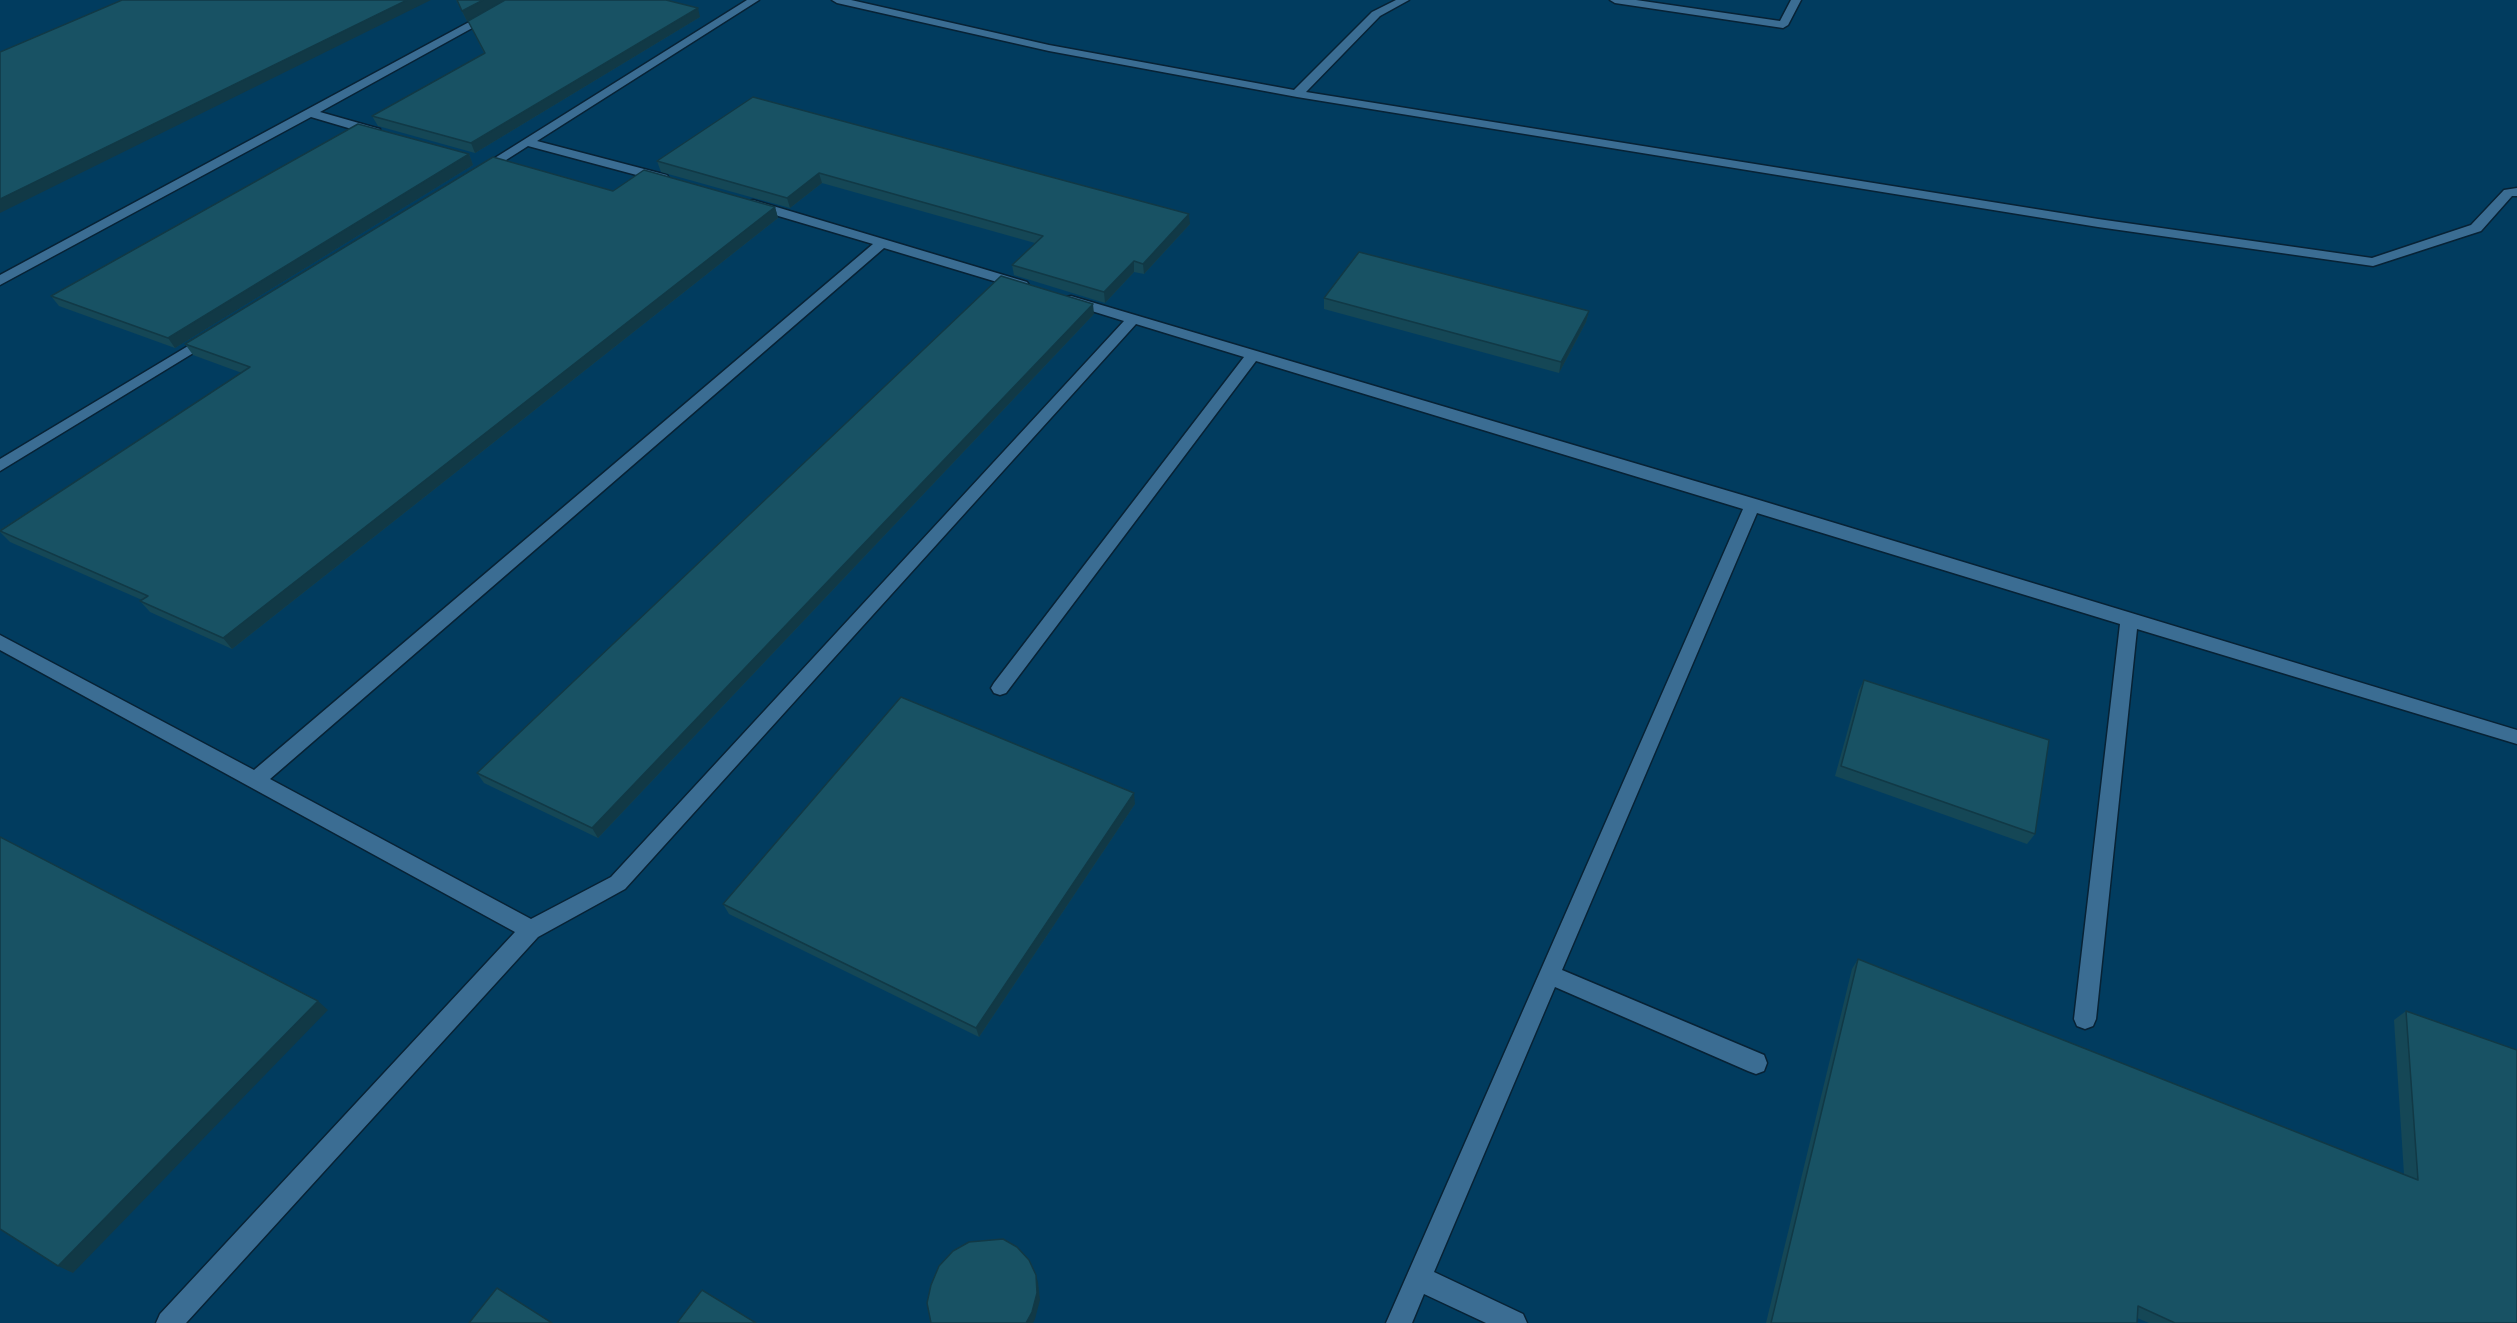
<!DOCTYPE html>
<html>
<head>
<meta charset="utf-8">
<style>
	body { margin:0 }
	canvas { display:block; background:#013c5f }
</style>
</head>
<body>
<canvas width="2517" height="1323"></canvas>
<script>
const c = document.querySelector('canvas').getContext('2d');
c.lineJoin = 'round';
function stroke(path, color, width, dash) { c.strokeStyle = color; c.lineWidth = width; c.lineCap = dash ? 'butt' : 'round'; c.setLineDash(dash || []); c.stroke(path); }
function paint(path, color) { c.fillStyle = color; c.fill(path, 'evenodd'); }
const minor = new Path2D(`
	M 510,0 L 523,0 L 320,112 L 380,129 L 380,135 L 372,135 L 311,117 L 0,285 L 0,275 Z
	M 747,0 L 759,0 L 537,141 L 667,175 L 669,178 L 667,181 L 659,181 L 528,146 L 484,174 L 476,174 L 474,171 Z
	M 832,0 L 851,0 L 1049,45 L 1294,90 L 1372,12 L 1396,0 L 1409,0 L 1380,16 L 1306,92 L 2098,219 L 2372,258 L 2471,225 L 2504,190 L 2517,188 L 2517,196 L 2512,196 L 2481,231 L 2373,266 L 2098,227 L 1297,97 L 1049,51 L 837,3 Z
	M 1610,0 L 1636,0 L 1780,21 L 1791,0 L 1801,0 L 1788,25 L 1783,28 L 1615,3 Z
	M 753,200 L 1027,282 L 1029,285 L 1027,288 L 1017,288 L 884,248 L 270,779 L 531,919 L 611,877 L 1124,321 L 1066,303 L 1064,300 L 1066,297 L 1071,296 L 1759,500 L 2517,730 L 2517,744 L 2137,629 L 2096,1019 L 2093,1026 L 2085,1029 L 2077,1026 L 2074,1019 L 2120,624 L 1757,513 L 1562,970 L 1764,1055 L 1767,1063 L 1764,1071 L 1756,1074 L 1748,1071 L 1555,987 L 1434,1272 L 1523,1314 L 1527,1323 L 1486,1323 L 1424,1294 L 1412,1323 L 1386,1323 L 1743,509 L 1256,361 L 1006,693 L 1000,695 L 994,693 L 991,688 L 994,683 L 1244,357 L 1136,324 L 625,889 L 538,937 L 186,1323 L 156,1323 L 160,1314 L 515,932 L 0,650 L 0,635 L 254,770 L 873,244 L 748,207 L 747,204 L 748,201 Z
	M 208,334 L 215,338 L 213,341 L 0,471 L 0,459 Z`);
stroke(minor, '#072235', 3);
paint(minor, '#3b6d93');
paint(new Path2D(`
	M 456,0 L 666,0 L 700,17 L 475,153 L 378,126 L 372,116 L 484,53 L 468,21 L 500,3 L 467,21 Z
	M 753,97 L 1190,224 L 1144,274 L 1134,272 L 1105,303 L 1014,275 L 1012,265 L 1035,243 L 822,183 L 790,208 L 661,172 L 657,161 Z
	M 469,154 L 473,165 L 175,348 L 59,306 L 51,296 Z
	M 775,207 L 778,218 L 232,649 L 150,612 L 140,601 L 142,600 L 10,542 L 0,532 L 0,530 L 242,373 L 193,355 L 185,344 Z
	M 1324,298 L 1589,311 L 1586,322 L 1559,373 L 1324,309 Z
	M 1094,314 L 598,838 L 484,783 L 477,773 Z
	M 1864,680 L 2035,834 L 2027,844 L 1835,776 L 1859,690 Z
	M 1135,804 L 979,1037 L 729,914 L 723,904 Z
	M 1858,959 L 2404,1174 L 2394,1020 L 2406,1011 L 2517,1323 L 2149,1323 L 2137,1318 L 2137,1323 L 1766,1323 L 1852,969 Z`), '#154756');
paint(new Path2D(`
	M 407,0 L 431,0 L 0,213 L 0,199 Z
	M 483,0 L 505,0 L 467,21 L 462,11 Z
	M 698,8 L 700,17 L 475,153 L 471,143 Z
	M 469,154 L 473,165 L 175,348 L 168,338 Z
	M 819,173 L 822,183 L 790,208 L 787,198 Z
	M 775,207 L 778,218 L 232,649 L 223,638 Z
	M 1189,214 L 1190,224 L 1144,274 L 1143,264 Z
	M 1134,261 L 1134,272 L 1105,303 L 1104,292 Z
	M 1093,304 L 1094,314 L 598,838 L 592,828 Z
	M 1589,311 L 1586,322 L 1559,373 L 1561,362 Z
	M 1134,793 L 1135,804 L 979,1037 L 976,1028 Z
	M 318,1001 L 328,1010 L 73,1273 L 58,1266 Z
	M 1036,1275 L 1038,1282 L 1040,1300 L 1035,1319 L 1033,1323 L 1026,1323 Z`), '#113946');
const building = new Path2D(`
	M 122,0 L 407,0 L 0,199 L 0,52 Z
	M 457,0 L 483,0 L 462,11 Z
	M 505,0 L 666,0 L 698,8 L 471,143 L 372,116 L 485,53 L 468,21 Z
	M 753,97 L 1189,214 L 1143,264 L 1134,261 L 1104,292 L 1012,265 L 1043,236 L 819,173 L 787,198 L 657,161 Z
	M 358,124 L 469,154 L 168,338 L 51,296 Z
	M 493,157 L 613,191 L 644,170 L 775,207 L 223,638 L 140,601 L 148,596 L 0,531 L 250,367 L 185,344 Z
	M 1359,252 L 1589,311 L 1561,362 L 1324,298 Z
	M 1001,276 L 1093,304 L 592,828 L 477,773 Z
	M 1864,680 L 2049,740 L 2035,834 L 1841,766 Z
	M 901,697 L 1134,793 L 976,1028 L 723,904 Z
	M 0,837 L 318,1001 L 58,1266 L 0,1229 Z
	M 1858,959 L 2418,1180 L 2406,1011 L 2517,1050 L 2517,1323 L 2175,1323 L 2138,1306 L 2137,1323 L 1771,1323 Z
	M 1003,1239 L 1017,1247 L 1029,1260 L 1036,1275 L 1037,1293 L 1032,1312 L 1026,1323 L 931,1323 L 927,1303 L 931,1285 L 939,1266 L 953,1251 L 969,1242 Z
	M 497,1288 L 552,1323 L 469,1323 Z
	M 702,1290 L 756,1323 L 677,1323 Z`);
paint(building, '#185264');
stroke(building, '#113946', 1.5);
</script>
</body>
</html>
